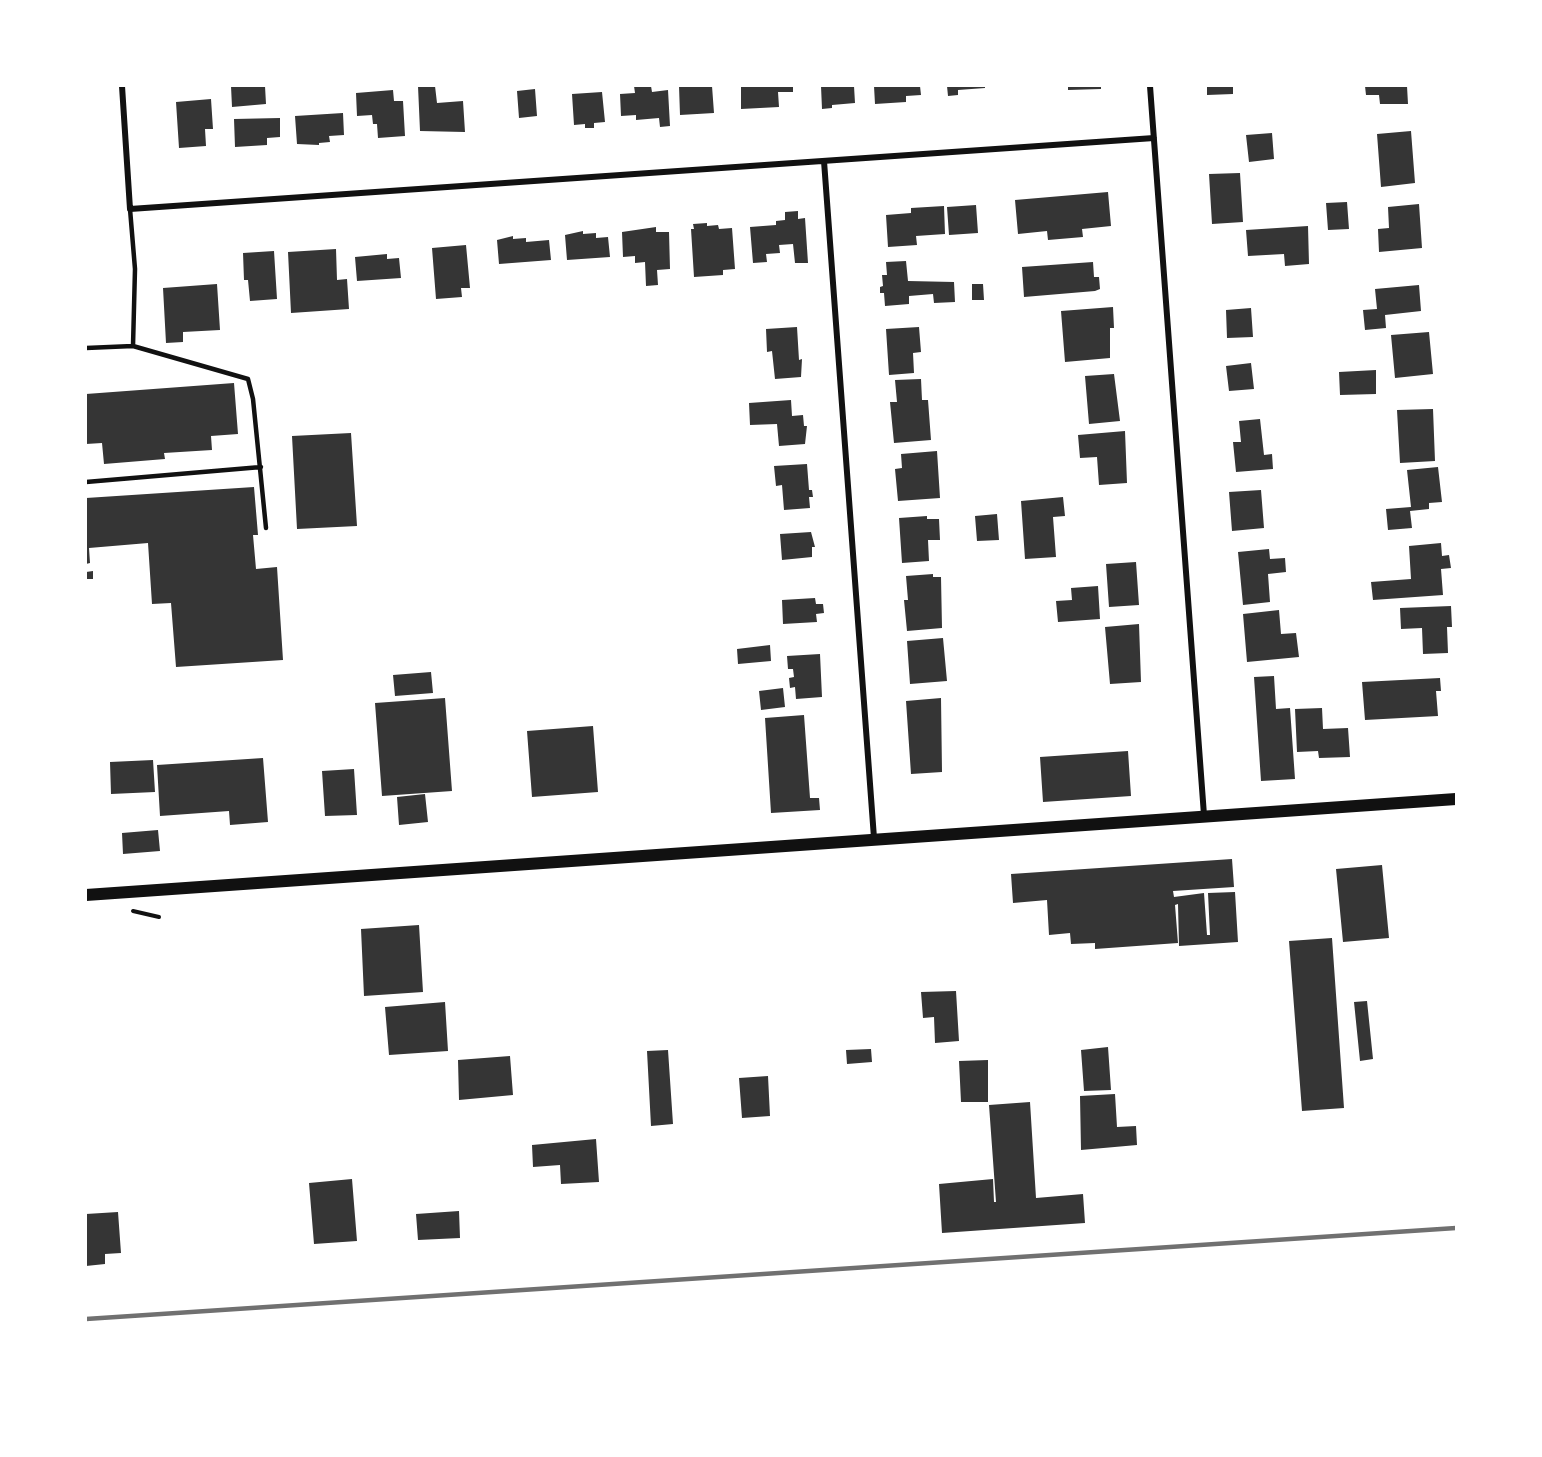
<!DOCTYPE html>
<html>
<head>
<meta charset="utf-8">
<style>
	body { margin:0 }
	#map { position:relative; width:1542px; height:1457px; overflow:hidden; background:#fff; font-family:"Work Sans",sans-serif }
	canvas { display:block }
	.frame { position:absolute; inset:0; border:87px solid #fff; pointer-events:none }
</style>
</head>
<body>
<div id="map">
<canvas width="1542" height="1457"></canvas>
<div class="frame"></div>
</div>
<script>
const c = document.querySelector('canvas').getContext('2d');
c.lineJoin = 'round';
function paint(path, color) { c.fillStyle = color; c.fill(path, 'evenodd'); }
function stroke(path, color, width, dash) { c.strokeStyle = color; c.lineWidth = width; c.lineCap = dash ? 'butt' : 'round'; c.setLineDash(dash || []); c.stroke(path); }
paint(new Path2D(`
	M 231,86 L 265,86 L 266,104 L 232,107 Z
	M 418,86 L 435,86 L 437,103 L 463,101 L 465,132 L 420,131 Z
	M 634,86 L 651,86 L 652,92 L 668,90 L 670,126 L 660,127 L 659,118 L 636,120 L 636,115 L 621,116 L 620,94 L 635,93 Z
	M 679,86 L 712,86 L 714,113 L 680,115 Z
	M 741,86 L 793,86 L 793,92 L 778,92 L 779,107 L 741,109 Z
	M 821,86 L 854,86 L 855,103 L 832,105 L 832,108 L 822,109 Z
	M 874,86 L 920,86 L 921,95 L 906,96 L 906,102 L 875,104 Z
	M 947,86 L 985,86 L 985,88 L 958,90 L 958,95 L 948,96 Z
	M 1068,86 L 1101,86 L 1101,89 L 1068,90 Z
	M 1207,86 L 1233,86 L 1233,94 L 1207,95 Z
	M 1365,86 L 1407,86 L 1408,104 L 1380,104 L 1379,95 L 1366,95 Z
	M 535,89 L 537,116 L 519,118 L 517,91 Z
	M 393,90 L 394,101 L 403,101 L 405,136 L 378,138 L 377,124 L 373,124 L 372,115 L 357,116 L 356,93 Z
	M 602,92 L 605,122 L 594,123 L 594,128 L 585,128 L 585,124 L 574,125 L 572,94 Z
	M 211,99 L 213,129 L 205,129 L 206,146 L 179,148 L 176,102 Z
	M 343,113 L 344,135 L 329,136 L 330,142 L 319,143 L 319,145 L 297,144 L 295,116 Z
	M 280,118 L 280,137 L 267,138 L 267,145 L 235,147 L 234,119 Z
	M 1411,131 L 1415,183 L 1381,187 L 1377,134 Z
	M 1272,133 L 1274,159 L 1249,162 L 1246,135 Z
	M 1240,173 L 1243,222 L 1212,224 L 1209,174 Z
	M 1108,192 L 1111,226 L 1082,229 L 1083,237 L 1048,240 L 1047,231 L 1018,234 L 1015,200 Z
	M 1347,202 L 1349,229 L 1328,230 L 1326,203 Z
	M 1419,204 L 1422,248 L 1379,252 L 1378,229 L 1389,228 L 1388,207 Z
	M 976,205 L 978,233 L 949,235 L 947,207 Z
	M 944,206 L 945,234 L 916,236 L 917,245 L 888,247 L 886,215 L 911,213 L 911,208 Z
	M 798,211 L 798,219 L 805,218 L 808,263 L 795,263 L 793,244 L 779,245 L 780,253 L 766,254 L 767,262 L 753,263 L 750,227 L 776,225 L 776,221 L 785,220 L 785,212 Z
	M 707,223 L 707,226 L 718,225 L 719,229 L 732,228 L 735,269 L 723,270 L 723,275 L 694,277 L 691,229 L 694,229 L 693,224 Z
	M 1308,226 L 1309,264 L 1285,266 L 1284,254 L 1248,256 L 1246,230 Z
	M 656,227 L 656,232 L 669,232 L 670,269 L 657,270 L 658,285 L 646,286 L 645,262 L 635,263 L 635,256 L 623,257 L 622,232 Z
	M 583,231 L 583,234 L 596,233 L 596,238 L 608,237 L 610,257 L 567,260 L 565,235 Z
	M 513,236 L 513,239 L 526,238 L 526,242 L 549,240 L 551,260 L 499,264 L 497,240 Z
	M 466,245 L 470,288 L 461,288 L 462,297 L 436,299 L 432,248 Z
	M 336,249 L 337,280 L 347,279 L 349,309 L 291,313 L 288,252 Z
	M 274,251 L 277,299 L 250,301 L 248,280 L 244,280 L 243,253 Z
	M 387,254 L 387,259 L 399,258 L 401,278 L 357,281 L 355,257 Z
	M 906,261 L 908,281 L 954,282 L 955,302 L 934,303 L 933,294 L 909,296 L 909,304 L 885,306 L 884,293 L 880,293 L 880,287 L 883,286 L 882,275 L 887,275 L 886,262 Z
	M 1093,262 L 1094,277 L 1099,277 L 1100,289 L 1095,291 L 1024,297 L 1022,267 Z
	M 217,284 L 220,330 L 183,332 L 183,342 L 166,343 L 163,288 Z
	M 972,284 L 983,284 L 984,300 L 972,300 Z
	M 1419,285 L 1421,311 L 1385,315 L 1386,328 L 1365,330 L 1363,310 L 1377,309 L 1375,289 Z
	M 1113,307 L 1114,328 L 1110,328 L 1110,358 L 1065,362 L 1061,311 Z
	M 1251,308 L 1253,337 L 1227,338 L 1226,310 Z
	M 797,327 L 799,360 L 802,359 L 801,377 L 775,379 L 772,351 L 767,352 L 766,329 Z
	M 919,327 L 921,352 L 913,353 L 914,373 L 889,375 L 886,329 Z
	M 1429,332 L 1433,374 L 1395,378 L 1391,335 Z
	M 1251,363 L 1254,389 L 1229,391 L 1226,366 Z
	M 1376,370 L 1376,394 L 1340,395 L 1339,372 Z
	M 1114,374 L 1120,421 L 1089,424 L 1085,376 Z
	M 921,379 L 922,400 L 928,400 L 931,440 L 894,443 L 890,402 L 897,402 L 895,380 Z
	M 234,383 L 238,434 L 211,436 L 212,450 L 164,453 L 165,459 L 104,464 L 102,443 L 86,444 L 86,394 Z
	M 791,400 L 792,416 L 803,415 L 804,426 L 807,426 L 805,444 L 779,446 L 777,424 L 750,425 L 749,403 Z
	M 1433,409 L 1435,461 L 1400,463 L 1397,410 Z
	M 1260,419 L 1264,455 L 1272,454 L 1273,469 L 1236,472 L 1233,442 L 1241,442 L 1239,421 Z
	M 1125,431 L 1127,483 L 1099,485 L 1097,457 L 1080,458 L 1078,435 Z
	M 351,433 L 357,526 L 297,529 L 292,436 Z
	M 937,451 L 940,498 L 898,501 L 895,469 L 902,468 L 901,454 Z
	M 807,464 L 809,490 L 812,490 L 813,497 L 809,497 L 810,508 L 784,510 L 782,485 L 776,486 L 774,466 Z
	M 1438,467 L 1442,502 L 1429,503 L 1429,509 L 1410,511 L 1412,528 L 1388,530 L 1386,509 L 1411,507 L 1407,470 Z
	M 254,487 L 258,535 L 253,535 L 256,569 L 277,567 L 283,660 L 176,667 L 171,603 L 152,604 L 148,543 L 89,548 L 90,563 L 86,564 L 86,498 Z
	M 1261,490 L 1264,528 L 1232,531 L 1229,492 Z
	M 1063,497 L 1065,516 L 1053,517 L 1056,557 L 1025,559 L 1021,501 Z
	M 997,514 L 999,540 L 977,541 L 975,516 Z
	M 927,516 L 927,519 L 939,519 L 940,540 L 928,540 L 929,561 L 902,563 L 899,518 Z
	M 811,532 L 815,547 L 812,547 L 812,557 L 782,560 L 780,534 Z
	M 1441,543 L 1442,556 L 1449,555 L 1451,568 L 1441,569 L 1443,595 L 1373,600 L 1371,582 L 1411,579 L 1409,546 Z
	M 1269,549 L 1270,559 L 1285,558 L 1286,572 L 1268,574 L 1270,602 L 1243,605 L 1238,552 Z
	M 1136,562 L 1139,605 L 1109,607 L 1106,564 Z
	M 93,571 L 93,579 L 86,579 L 86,572 Z
	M 933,574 L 933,577 L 941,577 L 942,628 L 907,631 L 904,600 L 908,600 L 906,576 Z
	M 1098,586 L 1100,619 L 1058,622 L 1056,601 L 1072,600 L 1071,588 Z
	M 815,598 L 816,604 L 823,604 L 824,613 L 816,614 L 817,622 L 783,624 L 782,600 Z
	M 1451,606 L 1452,627 L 1447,627 L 1448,653 L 1423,654 L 1422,628 L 1401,629 L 1400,608 Z
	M 1279,610 L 1281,634 L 1296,633 L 1299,657 L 1247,662 L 1243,614 Z
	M 1139,624 L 1141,682 L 1110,684 L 1105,627 Z
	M 943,638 L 947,681 L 910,684 L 907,641 Z
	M 770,645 L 771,661 L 738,664 L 737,649 Z
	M 820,654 L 822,697 L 796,699 L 795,687 L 790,688 L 789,678 L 794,677 L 793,669 L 788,669 L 787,656 Z
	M 431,672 L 433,693 L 395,696 L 393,675 Z
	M 1274,676 L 1276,709 L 1290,708 L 1295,779 L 1261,781 L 1254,677 Z
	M 1440,678 L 1441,691 L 1436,691 L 1438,716 L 1365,720 L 1362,682 Z
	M 783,688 L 785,707 L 761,710 L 759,691 Z
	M 445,698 L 452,791 L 382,796 L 375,703 Z
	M 941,698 L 942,772 L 911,774 L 906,701 Z
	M 1322,708 L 1323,729 L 1348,728 L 1350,757 L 1319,758 L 1318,751 L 1297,752 L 1295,709 Z
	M 804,715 L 810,798 L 819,798 L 820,810 L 771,813 L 765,718 Z
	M 593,726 L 598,792 L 532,797 L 527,731 Z
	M 1128,751 L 1131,796 L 1043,802 L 1040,757 Z
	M 263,758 L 268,822 L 230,825 L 229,811 L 160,816 L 157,765 Z
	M 153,760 L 155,792 L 111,794 L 110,762 Z
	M 354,769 L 357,815 L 325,816 L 322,771 Z
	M 425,794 L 428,822 L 399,825 L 397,797 Z
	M 158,830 L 160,851 L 123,854 L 122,833 Z
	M 1232,859 L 1234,887 L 1173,891 L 1174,897 L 1204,893 L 1207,935 L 1210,935 L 1208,893 L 1235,892 L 1238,942 L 1179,946 L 1178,904 L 1175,905 L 1178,943 L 1095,949 L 1095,943 L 1071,944 L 1070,933 L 1049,935 L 1047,900 L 1013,903 L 1011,874 Z
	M 1382,865 L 1389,938 L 1343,942 L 1336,869 Z
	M 419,925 L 423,992 L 364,996 L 361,929 Z
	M 1332,938 L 1344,1108 L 1302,1111 L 1289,941 Z
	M 956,991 L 959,1041 L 935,1043 L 934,1017 L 923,1018 L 921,992 Z
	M 1367,1001 L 1373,1059 L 1360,1061 L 1354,1002 Z
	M 445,1002 L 448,1051 L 389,1055 L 385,1007 Z
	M 1108,1047 L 1111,1090 L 1084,1091 L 1081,1050 Z
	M 871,1049 L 872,1062 L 847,1064 L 846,1050 Z
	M 668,1050 L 673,1124 L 651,1126 L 647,1051 Z
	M 510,1056 L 513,1095 L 459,1100 L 458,1060 Z
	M 988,1060 L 988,1102 L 961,1102 L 959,1061 Z
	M 768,1076 L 770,1116 L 742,1118 L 739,1078 Z
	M 1115,1094 L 1117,1127 L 1136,1126 L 1137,1145 L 1081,1150 L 1080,1096 Z
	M 1030,1102 L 1036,1198 L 1083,1194 L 1085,1223 L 942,1233 L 939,1184 L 993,1179 L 994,1202 L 996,1202 L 989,1105 Z
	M 596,1139 L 599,1182 L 561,1184 L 560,1165 L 533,1167 L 532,1145 Z
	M 352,1179 L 357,1241 L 314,1244 L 309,1183 Z
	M 459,1211 L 460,1238 L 418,1240 L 416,1214 Z
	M 118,1212 L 121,1253 L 105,1254 L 105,1264 L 86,1266 L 86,1214 Z`), '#353535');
stroke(new Path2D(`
	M 133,911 L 159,917`), '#111', 4);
stroke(new Path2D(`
	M 130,209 L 135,269 L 133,346
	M 86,348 L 133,346 L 248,379 L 253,399 L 266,528
	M 86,482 L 261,467`), '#111', 4.5);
stroke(new Path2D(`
	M 122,86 L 130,209 L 1154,138
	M 1150,86 L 1204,815
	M 824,161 L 874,838`), '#111', 6);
stroke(new Path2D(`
	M 86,895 L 1456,799`), '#111', 12);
stroke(new Path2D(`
	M 86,1319 L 1456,1228`), '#707070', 4.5);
</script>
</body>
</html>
